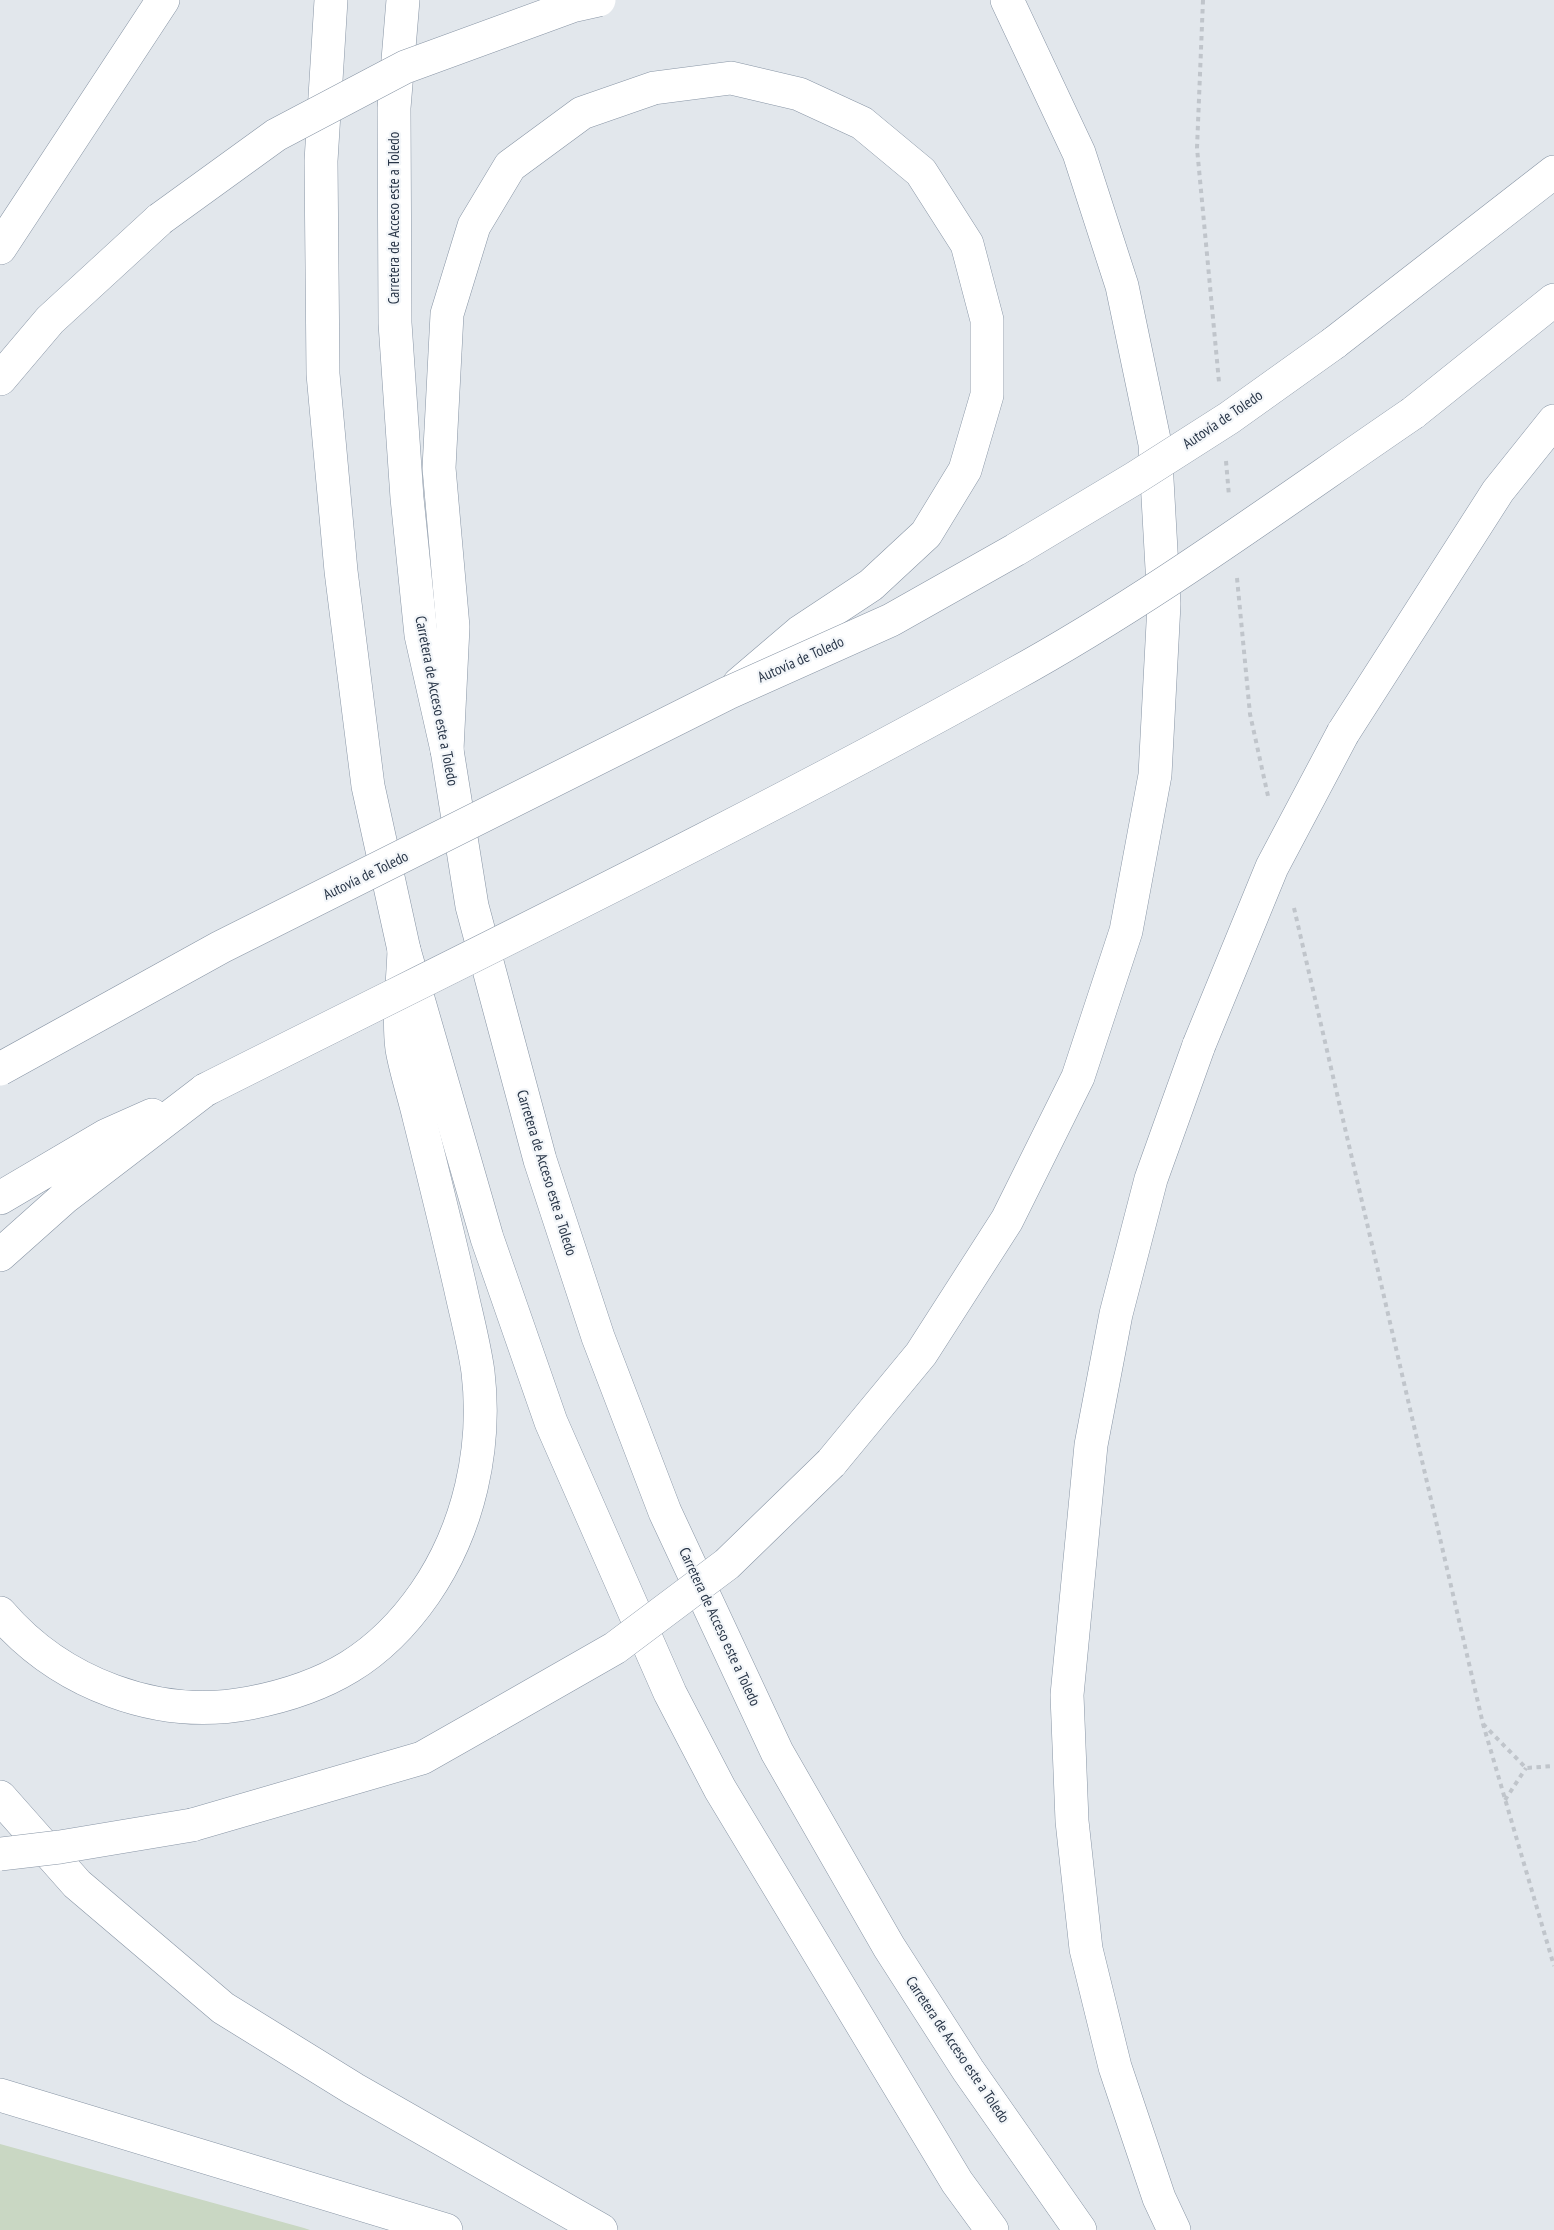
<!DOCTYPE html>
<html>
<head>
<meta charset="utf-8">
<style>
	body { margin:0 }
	canvas { display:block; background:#e2e7ec }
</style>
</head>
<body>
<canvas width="1554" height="2230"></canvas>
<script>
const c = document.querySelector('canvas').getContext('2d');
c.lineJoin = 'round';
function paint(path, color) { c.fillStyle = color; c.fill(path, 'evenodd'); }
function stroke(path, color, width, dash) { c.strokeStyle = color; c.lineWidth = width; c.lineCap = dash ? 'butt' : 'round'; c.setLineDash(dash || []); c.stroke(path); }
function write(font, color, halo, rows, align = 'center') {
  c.font = font + ' "PT Sans Narrow",sans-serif'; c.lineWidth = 4.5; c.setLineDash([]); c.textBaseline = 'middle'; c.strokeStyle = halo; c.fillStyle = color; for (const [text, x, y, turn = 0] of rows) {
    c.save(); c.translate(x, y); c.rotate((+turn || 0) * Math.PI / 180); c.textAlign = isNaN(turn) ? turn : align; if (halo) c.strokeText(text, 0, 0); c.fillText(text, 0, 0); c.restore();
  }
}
paint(new Path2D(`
	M 0,2144 L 304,2228 L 310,2230 L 0,2230 Z`), '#c9d7c3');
const trunk = new Path2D(`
	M 331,0 L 321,161 L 323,374 L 341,571 L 368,786 L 404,950 L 487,1238 L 551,1422 L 670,1693 L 720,1789 L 957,2182 L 992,2230
	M 403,0 L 394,108 L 395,323 L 407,498 L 421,635 L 447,750 L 472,906 L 540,1160 L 598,1337 L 665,1512 L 777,1752 L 889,1947 L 968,2070 L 1080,2230`);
const motorway = new Path2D(`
	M 0,248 L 163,0
	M 1334,343 L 1554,172
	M 0,379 L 50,320 L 160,219
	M 1413,413 L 1554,300
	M 1343,733 L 1498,491 L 1554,421
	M 447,750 L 453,627 L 439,468 L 447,314 L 474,226 L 510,166 L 582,113 L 654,88 L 731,78 L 799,94 L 862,123 L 921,172 L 967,244 L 987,320 L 987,395 L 965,470 L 926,534 L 871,585 L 800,632 L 739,684
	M 0,1198 L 107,1135 L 152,1115
	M 0,1255 L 64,1198 L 205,1090
	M 831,1463 L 921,1354 L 1007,1220 L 1078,1077 L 1126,931 L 1155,775 L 1164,604 L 1155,444 L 1122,286 L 1079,153 L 1007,0
	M 0,1613 C 60,1683 158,1721 250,1703 C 327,1688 380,1658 425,1593 C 469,1529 487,1448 478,1372 C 474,1343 466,1314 460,1286 C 447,1230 433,1173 419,1117 C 414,1095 406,1072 402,1049 C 398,1020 403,981 404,950
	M 0,1797 L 77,1884 L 223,2008 L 354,2089 L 601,2230
	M 192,1825 L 422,1758 L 489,1720
	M 0,2095 L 446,2230
	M 1174,2230 L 1159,2198 L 1115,2067 L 1086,1949 L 1072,1821 L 1067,1695 L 1091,1445 L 1116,1314 L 1151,1179 L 1199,1045`);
stroke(trunk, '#8895a5', 34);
stroke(motorway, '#8895a5', 34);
stroke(new Path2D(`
	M 1203,0 L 1197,148 L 1219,382
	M 1226,461 L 1229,496
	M 1237,578 L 1250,714 L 1268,796
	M 1294,908 L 1483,1724 L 1554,1966
	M 1483,1724 L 1526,1768 L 1554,1766
	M 1505,1800 L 1526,1768`), '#c0c5cb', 4, [4.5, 4.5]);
stroke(trunk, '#fff', 33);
stroke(motorway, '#fff', 33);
const motorwayBridge = new Path2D(`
	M 160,219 L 276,135 L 405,67 L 572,6 L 599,0
	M 1199,1045 L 1272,867 L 1343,733
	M 0,1069 L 221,947 L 728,693 L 891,620 L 1015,550 L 1135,478 L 1229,418 L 1334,343
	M 205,1090 C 475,954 747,823 1011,676 C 1151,599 1281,503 1413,413
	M 489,1720 L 615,1648 L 727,1564 L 831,1463
	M 0,1854 L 60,1847 L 192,1825`);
stroke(motorwayBridge, '#8895a5', 34, []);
stroke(motorwayBridge, '#fff', 33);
write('15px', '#283547', '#f3f6f9', [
	["Carretera de Acceso este a Toledo",395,218,-90],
	["Autovía de Toledo",1223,420,-34],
	["Autovía de Toledo",801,660,-24],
	["Carretera de Acceso este a Toledo",436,701,79],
	["Autovía de Toledo",366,876,-26],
	["Carretera de Acceso este a Toledo",546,1173,73],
	["Carretera de Acceso este a Toledo",719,1627,65],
	["Carretera de Acceso este a Toledo",957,2050,56]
]);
</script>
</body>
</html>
